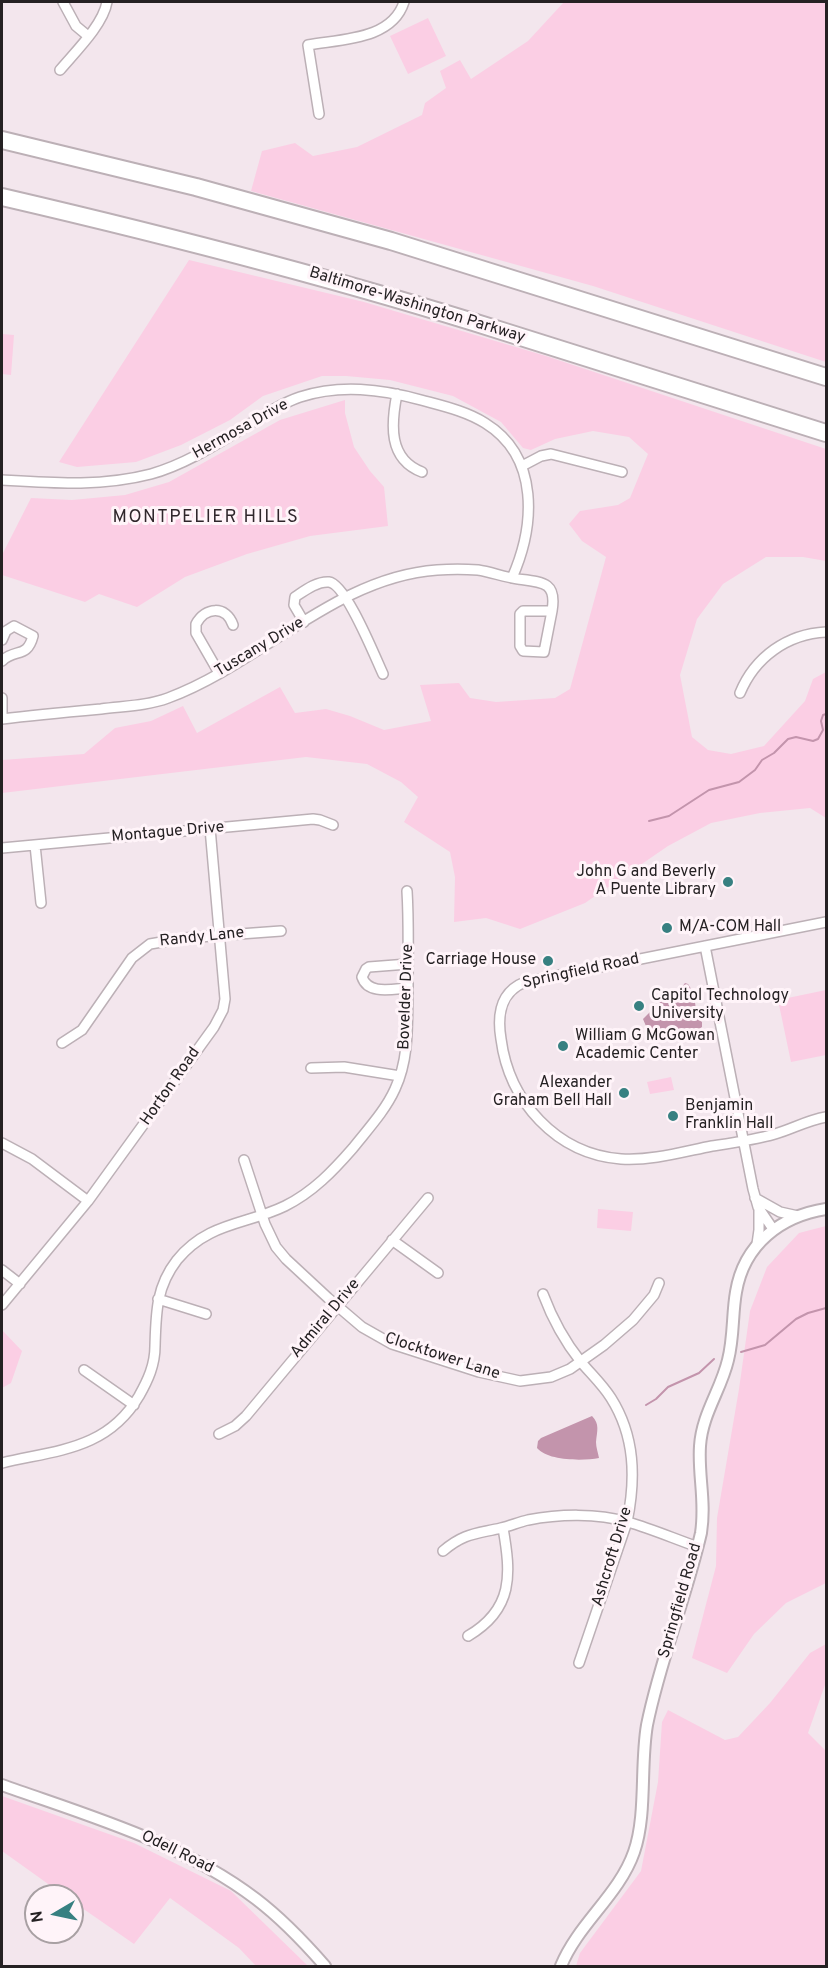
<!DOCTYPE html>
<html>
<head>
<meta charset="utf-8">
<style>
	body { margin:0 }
	#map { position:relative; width:828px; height:1968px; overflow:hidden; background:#f3e6ed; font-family:Overpass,sans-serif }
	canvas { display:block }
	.frame { position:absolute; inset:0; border:3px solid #252123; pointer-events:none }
	.north { position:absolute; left:24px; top:1884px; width:60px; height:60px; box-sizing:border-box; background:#fff4f9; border:2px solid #a8a0a3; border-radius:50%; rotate:261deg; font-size:16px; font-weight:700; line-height:24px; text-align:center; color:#252123 }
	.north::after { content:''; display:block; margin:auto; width:21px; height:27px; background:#378081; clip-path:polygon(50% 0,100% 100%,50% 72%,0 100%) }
</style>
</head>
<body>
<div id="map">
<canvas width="828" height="1968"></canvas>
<div class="frame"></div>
<div class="north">N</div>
</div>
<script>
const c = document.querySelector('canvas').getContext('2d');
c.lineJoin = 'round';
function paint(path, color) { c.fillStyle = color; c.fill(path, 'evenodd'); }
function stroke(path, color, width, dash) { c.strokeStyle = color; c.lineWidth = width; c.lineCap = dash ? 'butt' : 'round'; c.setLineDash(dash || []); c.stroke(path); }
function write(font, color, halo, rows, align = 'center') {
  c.font = font + ' Overpass,sans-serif'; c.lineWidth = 6; c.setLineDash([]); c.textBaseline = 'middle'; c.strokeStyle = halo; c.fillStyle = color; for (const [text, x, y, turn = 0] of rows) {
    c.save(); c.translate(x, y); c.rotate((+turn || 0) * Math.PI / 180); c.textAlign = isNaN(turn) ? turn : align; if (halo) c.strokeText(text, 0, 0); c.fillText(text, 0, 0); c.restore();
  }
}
paint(new Path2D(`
	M 564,2 L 826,2 L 826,362 L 593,286 L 251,191 L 262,151 L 295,143 L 313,156 L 357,147 L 422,115 L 425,103 L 446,88 L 440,71 L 460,60 L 471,79 L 528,41 Z
	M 428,18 L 446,56 L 408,74 L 390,36 Z
	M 189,260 L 364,302 L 546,356 L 826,449 L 826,561 L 803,557 L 766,557 L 723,584 L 697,619 L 680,675 L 692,737 L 708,750 L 731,754 L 764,746 L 805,701 L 813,679 L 826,672 L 826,818 L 810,808 L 760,813 L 711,823 L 668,846 L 585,903 L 520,929 L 486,918 L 454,922 L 455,877 L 450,852 L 404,822 L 418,797 L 401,782 L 367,764 L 306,757 L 2,793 L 2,760 L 84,754 L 115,728 L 151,721 L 183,706 L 197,733 L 280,687 L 295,713 L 326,709 L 350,716 L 384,730 L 431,721 L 420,685 L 459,683 L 470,698 L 496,702 L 555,698 L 570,689 L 606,557 L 582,541 L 569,524 L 580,511 L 618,505 L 630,498 L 648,454 L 629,437 L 593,431 L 555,439 L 531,450 L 523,448 L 501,422 L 453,396 L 390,380 L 346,376 L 322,376 L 263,396 L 230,420 L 181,445 L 136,462 L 77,467 L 59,462 Z
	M 2,334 L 14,335 L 11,375 L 2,374 Z
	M 345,400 L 345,413 L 354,447 L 370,471 L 384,487 L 388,526 L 310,536 L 247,554 L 185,577 L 137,607 L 99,594 L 85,602 L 2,575 L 2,555 L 31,498 L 72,500 L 125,495 L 169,482 L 280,420 Z
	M 826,990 L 826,1055 L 791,1062 L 778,1000 Z
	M 671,1077 L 674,1090 L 650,1094 L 647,1082 Z
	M 598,1209 L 633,1212 L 631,1231 L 597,1228 Z
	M 826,1226 L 826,1583 L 786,1603 L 754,1634 L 727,1673 L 692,1658 L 716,1566 L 717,1518 L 739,1389 L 750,1311 L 767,1267 L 799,1233 Z
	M 2,1330 L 22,1351 L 11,1383 L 2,1388 Z
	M 826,1644 L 826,1682 L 808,1733 L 826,1751 L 826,1966 L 576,1966 L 580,1953 L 641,1871 L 658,1782 L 662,1722 L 668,1710 L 725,1740 L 738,1737 L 770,1703 L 810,1653 Z
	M 2,1796 L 134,1843 L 231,1891 L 308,1966 L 256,1966 L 239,1948 L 170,1898 L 134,1944 L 72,1901 L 72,1896 L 65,1896 L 2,1851 Z`), '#fbcee4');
paint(new Path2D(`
	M 685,983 L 688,984 C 695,994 696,1005 696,1018 L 702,1022 L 702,1027 L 696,1031 L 696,1038 L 691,1039 L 686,1035 L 676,1036 L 670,1033 L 665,1038 L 663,1036 L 657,1037 L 648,1031 L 643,1019 L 665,997 L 679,991 Z
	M 592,1416 C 600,1424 597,1431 596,1442 C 596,1447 598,1453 599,1458 C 583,1461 548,1461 537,1448 L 538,1441 L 541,1438 Z`), '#c394ac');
stroke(new Path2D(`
	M 649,821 L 669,816 L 709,790 L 739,782 L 755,770 L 762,760 L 774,753 L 788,739 L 796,737 L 813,741 L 818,739 L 823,730 L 821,721 L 823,715 L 826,714
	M 741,1352 L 765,1345 L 796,1319 L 808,1313 L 826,1308
	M 646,1405 L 656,1399 L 668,1387 L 699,1373 L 714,1359`), '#c394ac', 2);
const minor = new Path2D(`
	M 63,2 L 76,26 L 88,36
	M 60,70 C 75,52 103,25 107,2
	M 319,114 L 308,45 C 341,39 392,40 404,2
	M 397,394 C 391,424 388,459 422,472
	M 522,466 L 541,456 L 551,454 L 622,472
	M 2,480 C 52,483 101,487 151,474 C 183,465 212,447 240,430 C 260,418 279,404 300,397 C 340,384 381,389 421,400 C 443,406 466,411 485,423 C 540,457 535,526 512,578
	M 304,622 L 294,605 L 295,597 C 304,591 317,581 329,582 C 346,584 375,657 383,674
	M 2,640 L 6,631 L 14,626 L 33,636 C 27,659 15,648 2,661
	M 219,673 L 196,633 L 196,624 C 205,607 226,605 233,625
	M 740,693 C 755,657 787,634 826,632
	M 2,698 L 2,718
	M 2,719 C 35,715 68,712 101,709 C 123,706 147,706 168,698 C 260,664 336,577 437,570 C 450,569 465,569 478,570 C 491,572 504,577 518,579 C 543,582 557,582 552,611 L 544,652 L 523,651 L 520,646 L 520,614 L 523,611 L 552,611
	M 35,845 L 41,903
	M 2,848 L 313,819 L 320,820 L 333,825
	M 826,922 L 525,982 C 500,992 497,1015 501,1039 C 509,1101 556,1154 621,1159 C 651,1161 682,1152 712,1146 C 732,1143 754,1140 775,1134 C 792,1129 808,1120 826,1117
	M 705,946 L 753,1189 L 758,1207 L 773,1229
	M 408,988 C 392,989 368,995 362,977 L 366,969 L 369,967 L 408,964
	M 62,1043 L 82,1030 L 132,958 L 150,944 L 185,938 L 281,931
	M 311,1068 L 344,1067 L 400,1076
	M 2,1143 L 32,1159 L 88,1201
	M 244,1160 L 265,1224 L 276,1247 L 286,1259 L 328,1298 L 362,1327 L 392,1344 L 479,1372 L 520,1381 L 551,1377 L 570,1369 L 604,1345 L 633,1320 L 654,1295 L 659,1283
	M 755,1198 L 780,1212 L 798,1216
	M 392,1240 L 438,1273
	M 757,1244 L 759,1230 L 759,1210
	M 2,1270 L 20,1284
	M 543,1294 C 552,1318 565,1342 581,1362 C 591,1374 602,1384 611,1398 C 635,1436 636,1478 627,1522 L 579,1663
	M 158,1299 L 206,1314
	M 2,1305 L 88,1201 L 214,1027 L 223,1010 L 225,999 L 210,828
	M 84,1370 L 134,1405
	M 219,1434 L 235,1426 L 246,1416 L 428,1198
	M 2,1463 C 56,1450 107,1450 139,1396 C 148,1380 155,1365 155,1346 C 156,1313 156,1287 177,1260 C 208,1222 246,1225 285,1206 C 313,1192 333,1171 353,1148 C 368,1129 385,1111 395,1089 C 410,1057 407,1021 408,986 C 408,955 409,923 407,891
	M 443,1551 C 464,1533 476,1534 501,1528 C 510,1526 519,1522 528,1520 C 559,1514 597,1513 628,1522 C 652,1529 675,1539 698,1547
	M 468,1636 C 514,1609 511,1574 503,1528`);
const tertiary = new Path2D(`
	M 2,1785 C 89,1816 181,1842 256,1899 C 281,1918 304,1942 325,1966
	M 561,1966 C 578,1924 619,1895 634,1852 C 647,1815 640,1765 647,1725 C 660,1660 686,1598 701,1533 C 706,1501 698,1476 700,1446 C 702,1414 721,1390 728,1360 C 734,1337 732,1314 736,1292 C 744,1244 781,1216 826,1209`);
const motorway = new Path2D(`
	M 2,140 L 196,187 L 391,241 L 826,377
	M 2,197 C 170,236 337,279 502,331 C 610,364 718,400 826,433`);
stroke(minor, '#bcb0b6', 12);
stroke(tertiary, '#bcb0b6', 14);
stroke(motorway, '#bcb0b6', 20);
stroke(minor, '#fff', 9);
stroke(tertiary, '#fff', 10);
stroke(motorway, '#fff', 16);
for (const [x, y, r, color] of [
	[728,882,6,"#378081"],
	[667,928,6,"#378081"],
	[548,961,6,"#378081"],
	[639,1006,6,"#378081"],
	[563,1046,6,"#378081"],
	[624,1093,6,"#378081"],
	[673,1116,6,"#378081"]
]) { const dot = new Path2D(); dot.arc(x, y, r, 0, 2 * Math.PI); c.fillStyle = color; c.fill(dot); stroke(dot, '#fff4f9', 2); }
write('16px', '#252123', '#fff4f9', [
	["Baltimore-Washington Parkway",417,306,17],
	["Hermosa Drive",241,430,-29],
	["Tuscany Drive",260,648,-31],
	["Montague Drive",168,833,-5],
	["Randy Lane",202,938,-6],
	["Springfield Road",581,972,-12],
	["Bovelder Drive",407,997,-88],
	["Horton Road",171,1087,-55],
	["Admiral Drive",326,1319,-50],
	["Clocktower Lane",442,1357,18],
	["Ashcroft Drive",613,1557,-73],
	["Springfield Road",681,1601,-74],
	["Odell Road",177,1853,26]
]);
write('16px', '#252123', '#fff4f9', [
	["John G and Beverly",716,873,"right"],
	["A Puente Library",716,891,"right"],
	["M/A-COM Hall",679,928],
	["Carriage House",536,961,"right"],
	["Capitol Technology",651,997],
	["University",651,1015],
	["William G McGowan",575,1037],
	["Academic Center",575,1055],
	["Alexander",612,1084,"right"],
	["Graham Bell Hall",612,1102,"right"],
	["Benjamin",685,1107],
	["Franklin Hall",685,1125]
], 'left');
c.letterSpacing = '1.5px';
write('18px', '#2f262b', '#fff4f9', [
	["MONTPELIER HILLS",206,518]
]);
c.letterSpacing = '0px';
</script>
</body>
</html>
